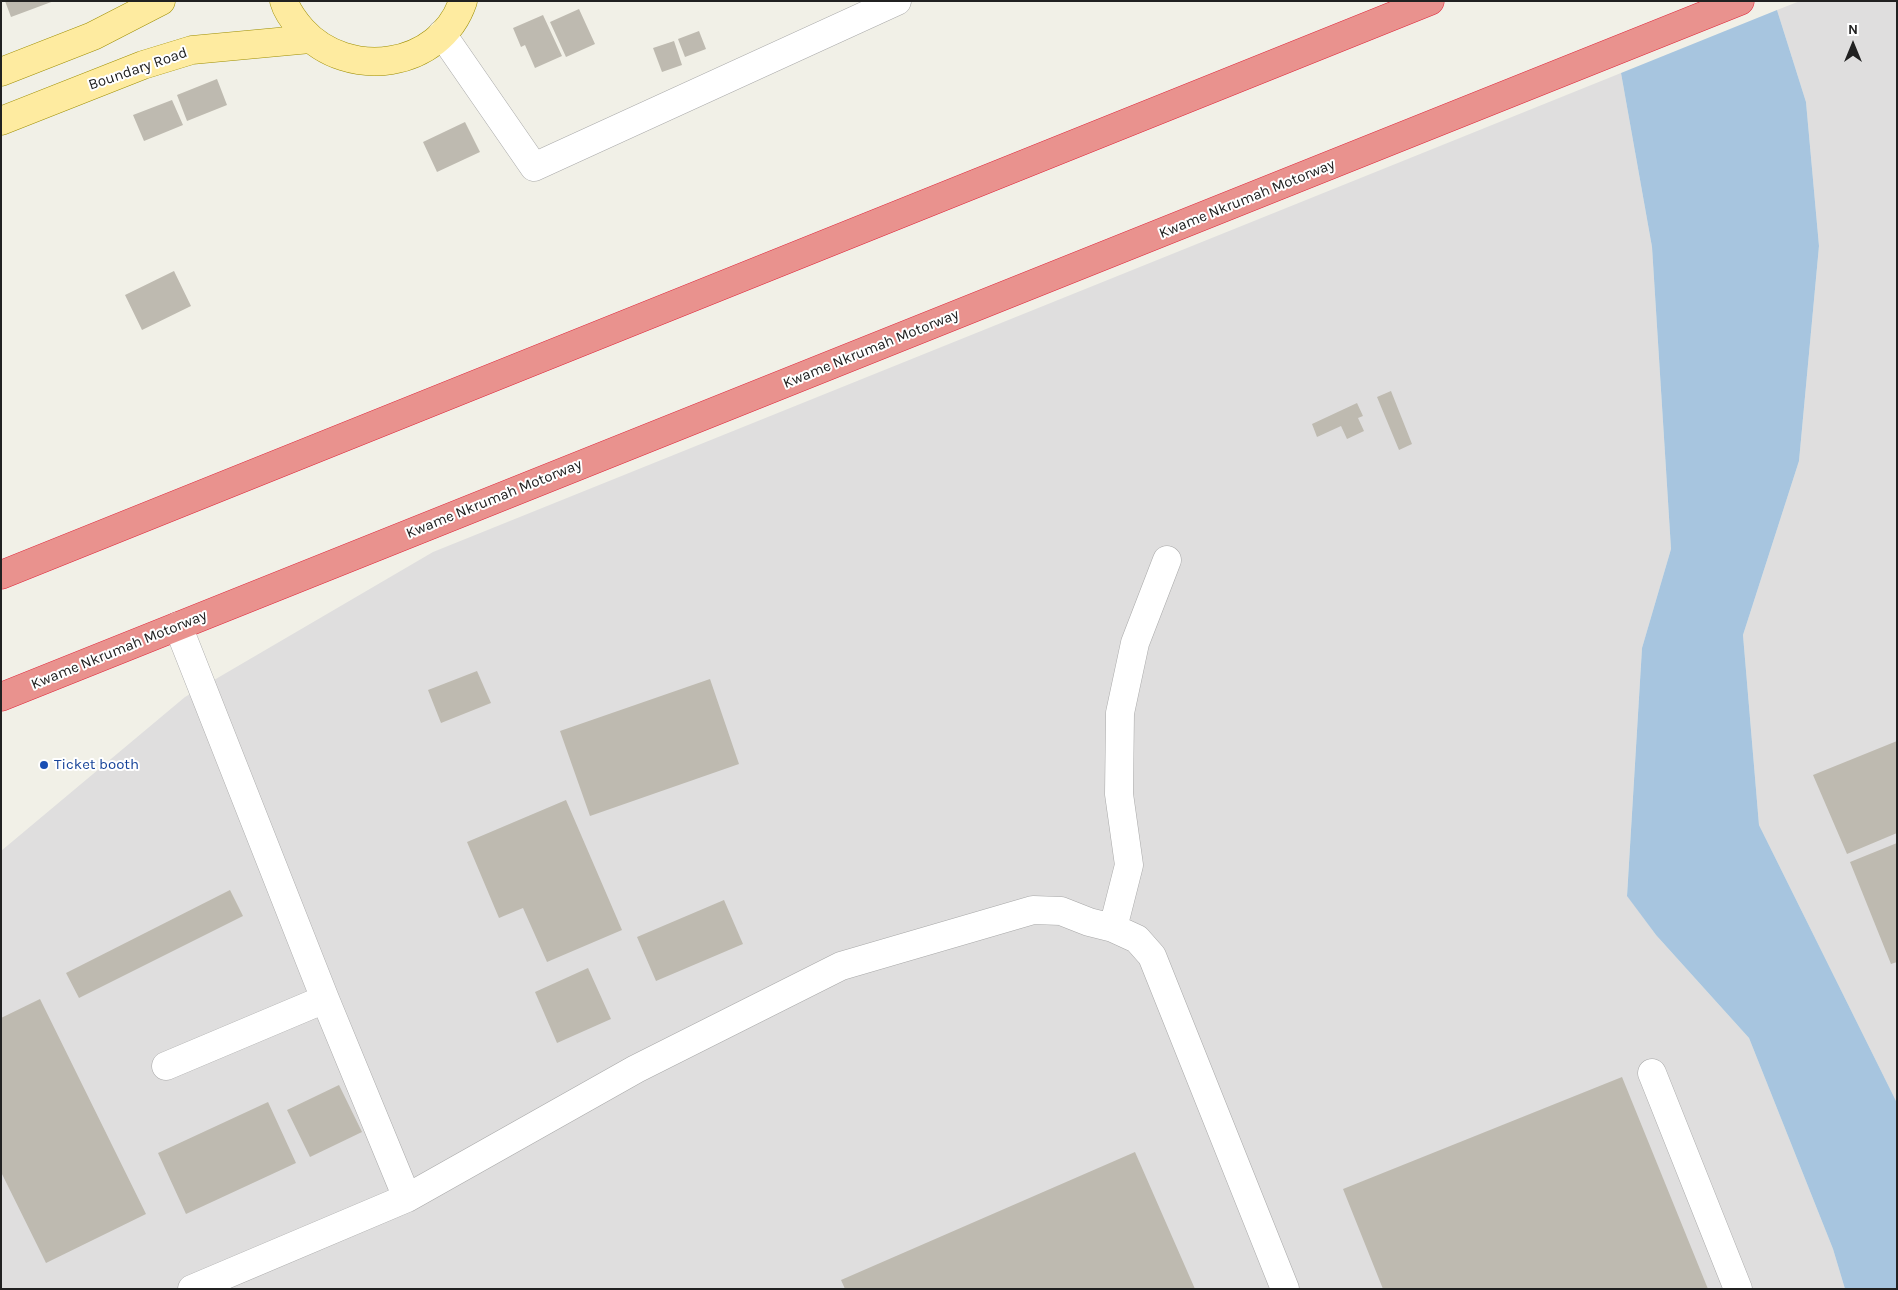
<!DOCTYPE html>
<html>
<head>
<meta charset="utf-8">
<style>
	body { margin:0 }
	#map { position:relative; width:1898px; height:1290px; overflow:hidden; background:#f1f0e7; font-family:Karla,sans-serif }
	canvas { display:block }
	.frame { position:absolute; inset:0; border:2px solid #212121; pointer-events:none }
	.north { position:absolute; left:1828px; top:20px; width:50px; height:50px; -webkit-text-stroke:4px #fff; paint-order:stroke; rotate:0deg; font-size:14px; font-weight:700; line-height:20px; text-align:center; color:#212121 }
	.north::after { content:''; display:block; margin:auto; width:18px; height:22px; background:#212121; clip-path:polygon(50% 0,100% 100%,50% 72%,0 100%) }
</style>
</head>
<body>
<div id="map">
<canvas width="1898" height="1290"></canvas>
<div class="frame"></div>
<div class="north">N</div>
</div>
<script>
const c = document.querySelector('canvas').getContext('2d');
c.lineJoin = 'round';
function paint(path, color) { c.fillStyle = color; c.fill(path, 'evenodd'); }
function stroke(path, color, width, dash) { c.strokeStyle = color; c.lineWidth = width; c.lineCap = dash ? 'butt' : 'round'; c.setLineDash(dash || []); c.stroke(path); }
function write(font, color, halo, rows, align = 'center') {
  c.font = font + ' Karla,sans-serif'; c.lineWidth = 4; c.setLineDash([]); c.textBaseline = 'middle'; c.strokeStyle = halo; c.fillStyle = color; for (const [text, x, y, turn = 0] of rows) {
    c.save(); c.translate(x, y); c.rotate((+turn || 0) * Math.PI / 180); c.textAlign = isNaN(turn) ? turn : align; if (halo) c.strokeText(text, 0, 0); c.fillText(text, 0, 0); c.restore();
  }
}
paint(new Path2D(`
	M 1800,1 L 1897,1 L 1897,1103 L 1759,825 L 1743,635 L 1799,461 L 1819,246 L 1806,102 L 1777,10 Z
	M 1621,73 L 1652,247 L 1671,549 L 1642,648 L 1627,895 L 1656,935 L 1749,1038 L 1833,1249 L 1845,1289 L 1,1289 L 1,851 L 185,697 L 433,552 Z`), '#dfdede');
paint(new Path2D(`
	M 1777,10 L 1806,102 L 1819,246 L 1799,461 L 1743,635 L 1759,825 L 1897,1103 L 1897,1289 L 1845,1289 L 1833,1249 L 1749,1038 L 1656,935 L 1627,896 L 1642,648 L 1671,549 L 1652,247 L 1621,73 Z`), '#a7c5df');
paint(new Path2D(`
	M 5,1 L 54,1 L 11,17 Z
	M 579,9 L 595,44 L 566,57 L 550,22 Z
	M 543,15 L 562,56 L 535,68 L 525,45 L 521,47 L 513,28 Z
	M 699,31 L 706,49 L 685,57 L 678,39 Z
	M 674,41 L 682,65 L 662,72 L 653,48 Z
	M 217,79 L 227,105 L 187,121 L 177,95 Z
	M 172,100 L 183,125 L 144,141 L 133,115 Z
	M 465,122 L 480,152 L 437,172 L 423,142 Z
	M 174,271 L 191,306 L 142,330 L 125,295 Z
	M 1391,391 L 1412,444 L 1399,450 L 1377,397 Z
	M 1357,403 L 1363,416 L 1358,418 L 1364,431 L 1347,439 L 1341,426 L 1317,437 L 1312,424 Z
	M 477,671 L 491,703 L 441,723 L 428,690 Z
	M 710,679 L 739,764 L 590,816 L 560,731 Z
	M 1897,741 L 1897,833 L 1847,854 L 1813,775 Z
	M 566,800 L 622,930 L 547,962 L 523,908 L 499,918 L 467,842 Z
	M 1897,843 L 1897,962 L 1891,964 L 1850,862 Z
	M 230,890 L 243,916 L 79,998 L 66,973 Z
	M 724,900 L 743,944 L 656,981 L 637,937 Z
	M 588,968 L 611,1019 L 557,1043 L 535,992 Z
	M 40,999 L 146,1214 L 46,1263 L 1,1172 L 1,1018 Z
	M 1622,1077 L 1708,1289 L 1383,1289 L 1343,1189 Z
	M 339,1085 L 362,1132 L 310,1157 L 287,1110 Z
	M 268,1102 L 296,1163 L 186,1214 L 158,1153 Z
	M 1135,1152 L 1195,1289 L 845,1289 L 841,1280 Z`), '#bebab0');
const minor = new Path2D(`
	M 442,34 L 534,167 L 897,1
	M 178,626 L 325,999 L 407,1198
	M 1113,928 L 1129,865 L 1119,794 L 1120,713 L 1135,643 L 1167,560
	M 166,1066 L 325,999
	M 1652,1073 L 1738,1289
	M 192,1289 L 407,1198 L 636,1069 L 841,966 L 1033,910 L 1061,911 L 1089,922 L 1113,928 L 1137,939 L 1152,956 L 1285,1289`);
const major = new Path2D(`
	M 284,1 C 287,12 295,22 302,30 C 348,81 440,69 463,1
	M 1,72 L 93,36 L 161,1
	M 1,121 L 143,65 L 192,50 L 310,39`);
const highway = new Path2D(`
	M 1,575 L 1430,1
	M 1,697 L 1740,1`);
stroke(minor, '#a8a8a8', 29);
stroke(major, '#9d8e00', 29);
stroke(highway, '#df2439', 29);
stroke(minor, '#fff', 28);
stroke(major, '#feeba0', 28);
stroke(highway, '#e9928e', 28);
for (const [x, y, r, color] of [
	[44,765,5,"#1a4fb4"]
]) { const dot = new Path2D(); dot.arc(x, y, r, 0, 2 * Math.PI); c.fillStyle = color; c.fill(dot); stroke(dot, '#fff', 2); }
write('15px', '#212121', '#fff', [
	["Boundary Road",138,69,-19],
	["Kwame Nkrumah Motorway",1247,199,-22],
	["Kwame Nkrumah Motorway",871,349,-22],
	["Kwame Nkrumah Motorway",494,499,-22],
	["Kwame Nkrumah Motorway",119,650,-22]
]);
write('15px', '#164399', '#fff', [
	["Ticket booth",54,765]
], 'left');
</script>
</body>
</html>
